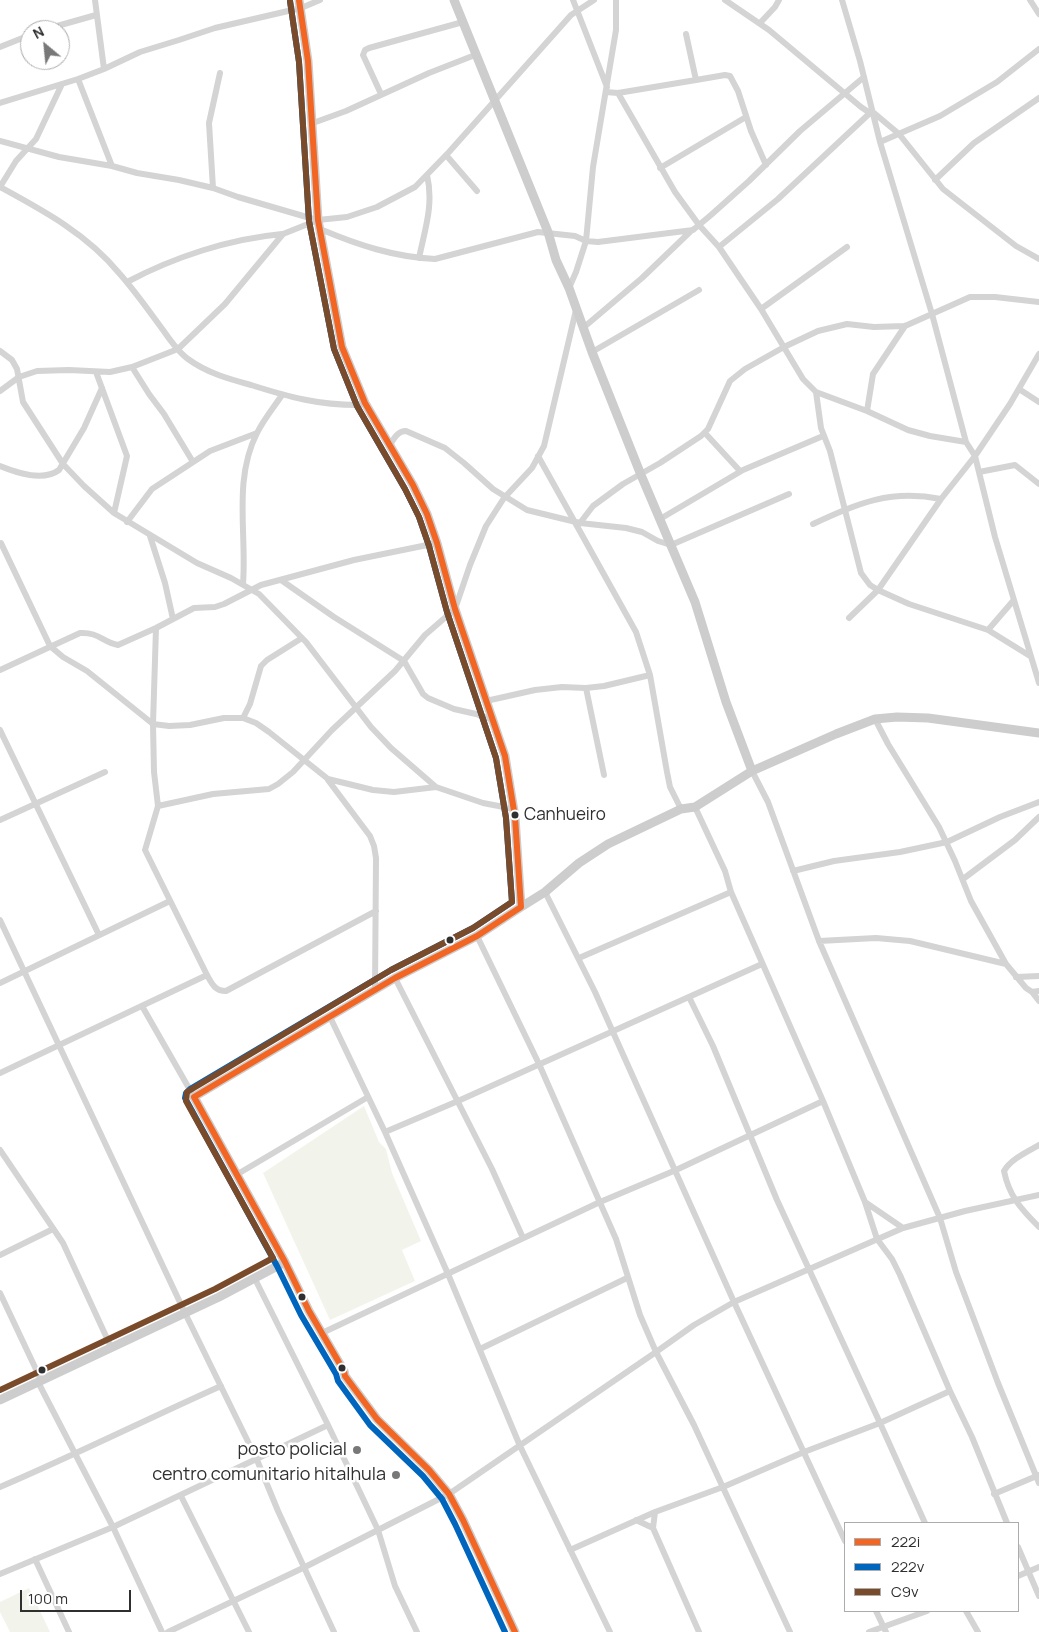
<!DOCTYPE html>
<html>
<head>
<meta charset="utf-8">
<style>
	body { margin:0 }
	#map { position:relative; width:1039px; height:1632px; overflow:hidden; background:#fff; font-family:Manrope,sans-serif }
	canvas { display:block }
	.legend { position:absolute; left:844px; top:1522px; width:175px; height:90px; box-sizing:border-box; background:#fff; border:1px solid #acacac; margin:0; padding:6px 9px; list-style:none; font-size:15px; color:#2f2f2f }
	.legend li { display:flex; align-items:center; gap:10px; height:25px }
	.legend b { width:25px; border:1px solid #acacac }
	.north { position:absolute; left:20px; top:20px; width:50px; height:50px; box-sizing:border-box; background:#fff; border:1px solid #acacac; border-radius:50%; rotate:332deg; font-size:14px; font-weight:700; line-height:20px; text-align:center; color:#2f2f2f }
	.north::after { content:''; display:block; margin:auto; width:18px; height:22px; background:#787878; clip-path:polygon(50% 0,100% 100%,50% 72%,0 100%) }
	.scale { position:absolute; left:20px; top:1590px; width:111px; height:22px; box-sizing:border-box; border:2px solid #2f2f2f; border-top:0; padding-left:6px; font-size:15px; line-height:18px; white-space:nowrap; color:#2f2f2f; -webkit-text-stroke:4px #fff; paint-order:stroke }
</style>
</head>
<body>
<div id="map">
<canvas width="1039" height="1632"></canvas>
<ul class="legend">
<li><b style="height:6px;background:#f26522"></b>222i</li>
<li><b style="height:6px;background:#0065bd"></b>222v</li>
<li><b style="height:6px;background:#7a4b2a"></b>C9v</li>
</ul>
<div class="north">N</div>
<div class="scale">100 m</div>
</div>
<script>
const c = document.querySelector('canvas').getContext('2d');
c.lineJoin = 'round';
function paint(path, color) { c.fillStyle = color; c.fill(path, 'evenodd'); }
function stroke(path, color, width, dash) { c.strokeStyle = color; c.lineWidth = width; c.lineCap = dash ? 'butt' : 'round'; c.setLineDash(dash || []); c.stroke(path); }
function write(font, color, halo, rows, align = 'center') {
  c.font = font + ' Manrope,sans-serif'; c.lineWidth = 5; c.setLineDash([]); c.textBaseline = 'middle'; c.strokeStyle = halo; c.fillStyle = color; for (const [text, x, y, turn = 0] of rows) {
    c.save(); c.translate(x, y); c.rotate((+turn || 0) * Math.PI / 180); c.textAlign = isNaN(turn) ? turn : align; if (halo) c.strokeText(text, 0, 0); c.fillText(text, 0, 0); c.restore();
  }
}
paint(new Path2D(`
	M 364,1106 L 379,1142 L 386,1149 L 392,1173 L 421,1241 L 402,1250 L 415,1281 L 330,1320 L 263,1173 Z
	M 29,1588 L 50,1632 L 10,1632 L 0,1612 L 0,1602 Z`), '#f2f4ec');
stroke(new Path2D(`
	M 95,0 L 104,69
	M 573,0 L 607,87
	M 725,0 L 769,30 L 861,107 L 870,113 L 874,113 L 899,134 L 943,189 L 1016,246 L 1039,259
	M 842,0 L 860,61 L 880,142 L 932,314 L 966,442 L 975,456 L 995,537 L 1039,683
	M 1030,0 L 1039,14
	M 760,23 L 775,7 L 779,0
	M 43,30 L 96,15
	M 686,34 L 696,80
	M 0,47 L 30,35
	M 78,79 L 112,166
	M 62,84 L 36,139 L 16,161 L 0,187 C 44,211 87,234 119,273 C 135,291 149,311 163,330 C 170,340 178,352 188,359 C 207,373 229,379 251,385 C 289,397 318,405 358,405 L 365,403
	M 606,92 L 618,93 L 696,80 L 725,75 L 730,76 L 738,91 L 751,131 L 766,165
	M 618,93 L 675,192 L 699,225 L 719,247 L 761,309 L 803,379 L 816,392 L 867,411 L 908,430 L 930,436 L 966,442
	M 381,94 L 363,55 L 365,50 L 369,48 L 463,22
	M 0,103 L 78,79 L 104,69 L 140,52 L 179,40 L 215,28 L 301,8 L 320,0
	M 313,123 L 346,111 L 429,73 L 475,55
	M 0,141 L 59,157 L 112,166 L 137,173 L 179,180 L 213,188 L 238,197 L 317,220
	M 880,142 L 940,116 L 997,82 L 1039,49
	M 446,155 L 477,191
	M 660,168 L 746,117
	M 935,180 L 974,143 L 1039,98
	M 213,188 L 209,123 L 220,73
	M 320,229 C 358,245 394,257 435,259 L 538,232 L 575,236 L 586,241 L 598,242 L 693,230 L 711,215 L 749,181 L 800,131 L 864,77
	M 719,247 L 778,199 L 870,113
	M 419,258 C 425,229 434,204 427,175
	M 127,282 C 174,257 229,239 282,234
	M 569,288 L 576,272 L 586,241 L 593,167 L 616,30 L 616,0
	M 761,309 L 847,247
	M 583,328 L 642,278 L 692,230
	M 0,351 L 12,360 L 17,369 L 23,402 L 63,464 L 84,486 L 114,513 L 197,563 L 231,578 L 259,594 L 306,642 L 371,727 L 391,748 L 436,787 L 483,803 L 514,809
	M 592,352 L 699,290
	M 132,367 L 149,394 L 164,414 L 193,462
	M 96,372 L 127,456 L 114,513
	M 1019,389 L 1039,402
	M 0,391 L 19,377 L 37,371 L 69,370 L 110,372 L 132,367 L 178,349 L 225,304 L 283,234 L 318,220 L 347,217 L 377,207 L 415,187 L 449,152 L 571,15 L 594,0
	M 816,392 L 821,428 L 830,451 L 861,573 L 870,585 L 878,590 L 909,604 L 988,630 L 1030,656
	M 867,411 L 873,374 L 905,326
	M 705,433 L 740,471
	M 390,445 C 394,438 398,431 406,431 L 445,448 L 464,463 L 493,489 L 527,510 L 580,523 L 626,528 L 642,532 L 658,541 L 671,545 L 789,494
	M 538,456 L 636,632 L 650,675 L 667,772 L 670,787 L 681,809
	M 0,466 C 17,473 43,482 59,470 L 84,428 L 102,388
	M 979,472 L 1015,465 L 1039,484
	M 660,519 L 743,470 L 823,436
	M 127,522 L 152,489 L 210,451 L 257,433
	M 580,523 L 593,506 L 623,484 L 660,463 L 701,436 L 708,429 L 730,381 L 745,369 L 784,347 L 818,331 L 847,324 L 874,327 L 905,326 L 970,297 L 995,297 L 1039,302
	M 813,524 C 859,503 890,489 941,499
	M 150,536 L 165,583 L 173,619
	M 1,543 L 50,646 L 63,657 L 87,671 L 153,724 L 169,726 L 190,725 L 224,718 L 243,718 L 256,723 L 269,732 L 328,779 L 373,790 L 394,792 L 436,787
	M 281,580 L 334,617 L 404,661 L 423,694 L 428,698 L 454,709 L 476,714 L 493,720
	M 243,584 C 247,534 233,480 257,433 C 264,419 274,407 282,395
	M 849,618 L 878,590 L 941,499 L 975,456 L 1010,404 L 1039,354
	M 988,630 L 1013,601
	M 0,670 L 80,633 C 99,632 102,642 118,645 L 156,628 L 194,608 L 215,607 L 224,604 L 261,585 L 354,560 L 437,543
	M 586,688 L 604,775
	M 486,701 L 535,690 L 562,687 L 586,688 L 604,686 L 650,675
	M 243,718 L 250,704 L 261,666 L 267,660 L 302,638
	M 875,719 L 888,744 L 939,827 L 955,861 L 971,901 L 1006,964 L 1026,988 L 1032,992 L 1039,991
	M 0,730 L 99,935
	M 752,771 L 768,802 L 819,941 L 940,1218 L 956,1272 L 998,1383 L 1039,1483
	M 328,780 L 370,836 L 374,846 L 376,858 L 375,991
	M 158,806 L 213,794 L 269,789 L 278,784 L 293,772 L 332,730 L 395,671 L 425,635 L 455,609 L 470,565 L 486,526 L 504,498 L 532,468 L 544,446 L 576,310
	M 695,807 L 725,871 L 731,892 L 823,1101 L 865,1202 L 877,1239 L 892,1259 L 900,1275 L 950,1391 L 972,1437 L 1007,1523
	M 0,820 L 105,772
	M 793,871 L 834,861 L 900,852 L 947,842 L 1000,817 L 1039,802
	M 963,879 L 1015,840 L 1039,817
	M 545,892 L 595,992 L 734,1302 L 845,1541
	M 0,920 L 185,1313 L 257,1460 L 278,1511 L 334,1632
	M 477,936 L 539,1064 L 616,1239 L 640,1315 L 656,1352 L 694,1425 L 790,1632
	M 819,941 L 876,938 L 910,941 L 1006,964
	M 579,958 L 731,892
	M 207,975 C 212,984 215,991 226,991 L 376,911
	M 1016,977 L 1039,976
	M 395,978 L 492,1169 L 523,1238
	M 0,983 L 170,901
	M 1032,992 L 1039,1001
	M 689,997 L 713,1046 L 777,1200 L 880,1423 L 925,1523
	M 142,1006 L 194,1097
	M 330,1017 L 385,1132 L 448,1274 L 520,1446 L 610,1632
	M 0,1073 L 207,975 L 145,850 L 158,806 L 154,772 L 153,724 L 156,628
	M 385,1132 L 458,1101 L 762,964
	M 1039,1145 C 1027,1152 1011,1159 1004,1171 C 1009,1196 1021,1209 1039,1227
	M 0,1150 L 63,1243 L 111,1347
	M 236,1175 L 368,1097
	M 865,1202 L 903,1228
	M 0,1255 L 53,1229
	M 255,1279 L 328,1425 L 378,1530 L 395,1586 L 417,1632
	M 0,1293 L 41,1380
	M 322,1333 L 600,1202 L 676,1170 L 823,1101
	M 480,1349 L 627,1278
	M 38,1382 L 113,1527 L 162,1632
	M 0,1487 C 75,1455 147,1419 221,1386
	M 994,1494 L 1039,1475
	M 181,1496 L 249,1632
	M 655,1512 L 653,1528 L 699,1632
	M 636,1520 L 653,1528
	M 1018,1547 L 1039,1596
	M 570,1550 L 655,1512 L 723,1487 L 804,1452 L 880,1423 L 950,1391
	M 35,1559 L 69,1632
	M 0,1574 L 113,1527 L 328,1425
	M 1018,1576 L 1039,1567
	M 876,1611 L 886,1632
	M 966,1611 L 978,1632
	M 168,1632 L 305,1567 L 449,1494 L 656,1352 L 694,1325 L 734,1302 L 903,1228 L 965,1211 L 1039,1195
	M 869,1632 L 927,1611`), '#d4d4d4', 6);
stroke(new Path2D(`
	M 299,0 L 308,61 L 318,220 L 342,347 L 365,403 L 413,485 L 427,514 L 437,543 L 455,609 L 505,756 L 515,817 L 521,907 L 477,936 L 395,978 L 194,1097 L 285,1262 L 309,1311 L 344,1371 L 345,1376 L 377,1419 L 429,1470 L 449,1494 L 463,1520 L 515,1632
	M 454,0 L 548,232 L 556,260 L 569,288 L 592,352 L 641,475 L 695,602 L 726,702 L 752,771
	M 521,907 L 545,892 L 579,863 L 608,844 L 681,809 L 695,807 L 752,771 L 836,734 L 875,719 L 897,717 L 928,718 L 1039,733
	M 0,1400 L 219,1297 L 285,1262`), '#cdcdcd', 9);
stroke(new Path2D(`
	M 299,0 L 308,61 L 318,220 L 342,347 L 365,403 L 413,485 L 427,514 L 437,543 L 455,609 L 505,756 L 515,817 L 521,907 L 477,936 L 395,978 L 194,1097 L 285,1262 L 309,1311 L 344,1371 L 345,1376 L 377,1419 L 429,1470 L 449,1494 L 463,1520 L 515,1632`), '#f26522', 6);
stroke(new Path2D(`
	M 290,1 L 299,62 L 309,221 L 334,349 L 357,406 L 405,489 L 419,517 L 429,546 L 447,612 L 496,758 L 506,818 L 512,902 L 473,928 L 391,970 L 190,1089 L 186,1093 L 185,1098 L 277,1266 L 301,1315 L 336,1374 L 338,1381 L 370,1425 L 423,1476 L 442,1499 L 455,1524 L 505,1632`), '#0065bd', 6);
stroke(new Path2D(`
	M 0,1390 L 215,1289 L 273,1258 L 186,1101 L 187,1092 L 391,970 L 473,928 L 512,902 L 506,818 L 496,758 L 447,612 L 429,546 L 419,517 L 405,489 L 357,406 L 334,349 L 309,221 L 299,62 L 290,1`), '#7a4b2a', 6);
for (const [x, y, r, color] of [
	[515,815,4.5,"#2f2f2f"],
	[450,940,4.5,"#2f2f2f"],
	[302,1297,4.5,"#2f2f2f"],
	[342,1368,4.5,"#2f2f2f"],
	[42,1370,4.5,"#2f2f2f"],
	[357,1450,5,"#787878"],
	[396,1475,5,"#787878"]
]) { const dot = new Path2D(); dot.arc(x, y, r, 0, 2 * Math.PI); c.fillStyle = color; c.fill(dot); stroke(dot, '#fff', 2); }
write('17px', '#2f2f2f', '#fff', [
	["Canhueiro",524,815]
], 'left');
write('18px', '#2f2f2f', '#fff', [
	["posto policial",347,1450],
	["centro comunitario hitalhula",386,1475]
], 'right');
</script>
</body>
</html>
